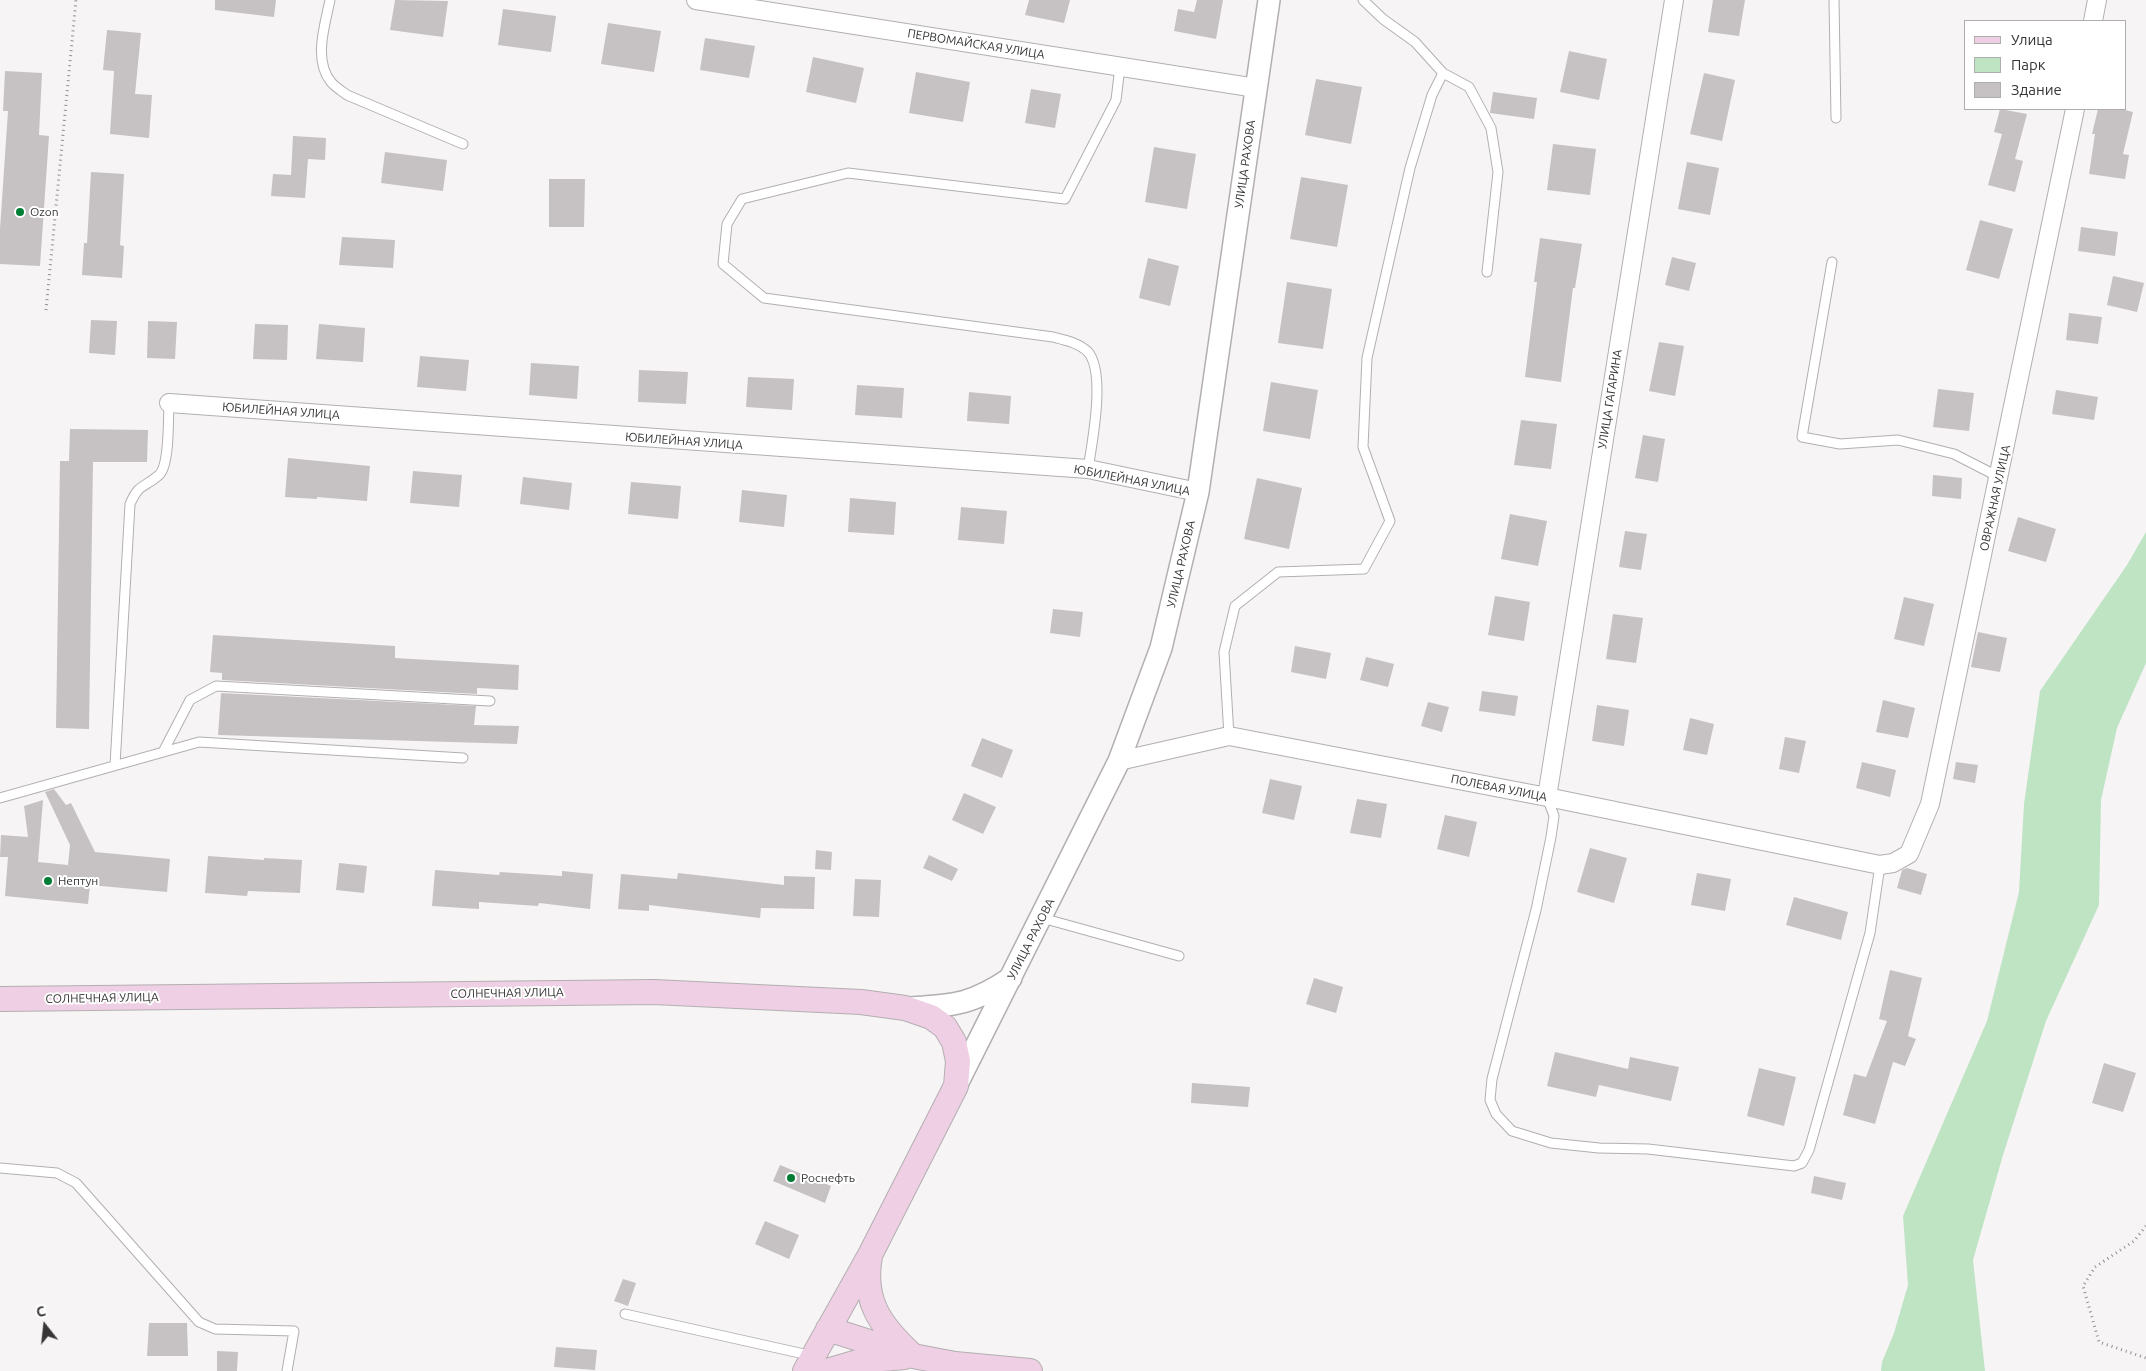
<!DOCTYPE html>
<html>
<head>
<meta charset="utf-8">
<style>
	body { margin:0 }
	#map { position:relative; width:2146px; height:1371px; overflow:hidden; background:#f7f4f6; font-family:Ubuntu,sans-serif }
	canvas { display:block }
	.legend { position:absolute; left:1964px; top:20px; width:162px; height:90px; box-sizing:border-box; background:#fff; border:1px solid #afaeaf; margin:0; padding:6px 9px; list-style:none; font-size:15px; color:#373536 }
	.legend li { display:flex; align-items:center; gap:10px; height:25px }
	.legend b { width:25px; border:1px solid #afaeaf }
	.north { position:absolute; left:20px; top:1301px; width:50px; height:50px; -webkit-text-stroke:4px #fff; paint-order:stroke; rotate:344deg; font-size:14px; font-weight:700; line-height:20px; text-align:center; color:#373536 }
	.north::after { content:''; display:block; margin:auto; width:18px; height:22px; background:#373536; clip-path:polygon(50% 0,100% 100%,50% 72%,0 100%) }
</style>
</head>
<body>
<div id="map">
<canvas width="2146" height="1371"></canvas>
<ul class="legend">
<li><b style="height:6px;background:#eecfe4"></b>Улица</li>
<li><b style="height:14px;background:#bee4c4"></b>Парк</li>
<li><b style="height:14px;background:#c6c2c4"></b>Здание</li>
</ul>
<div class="north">С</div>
</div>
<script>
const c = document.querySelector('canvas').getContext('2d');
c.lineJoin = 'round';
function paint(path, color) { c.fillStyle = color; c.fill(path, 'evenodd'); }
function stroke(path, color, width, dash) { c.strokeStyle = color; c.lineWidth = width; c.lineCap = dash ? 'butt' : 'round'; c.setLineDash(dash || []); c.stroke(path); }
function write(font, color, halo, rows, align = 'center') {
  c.font = font + ' Ubuntu,sans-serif'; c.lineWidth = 4; c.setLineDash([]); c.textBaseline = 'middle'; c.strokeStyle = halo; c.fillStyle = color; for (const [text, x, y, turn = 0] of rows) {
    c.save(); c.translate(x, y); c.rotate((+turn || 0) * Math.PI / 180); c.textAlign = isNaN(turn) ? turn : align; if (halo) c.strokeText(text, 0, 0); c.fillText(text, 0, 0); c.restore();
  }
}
paint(new Path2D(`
	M 2146,532 L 2146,663 L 2117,728 L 2101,800 L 2099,905 L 2046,1021 L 2003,1155 L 1973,1260 L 1985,1371 L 1881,1371 L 1882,1362 L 1894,1333 L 1908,1285 L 1903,1216 L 1987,1021 L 2019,892 L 2024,804 L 2040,691 L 2127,565 Z`), '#bee4c4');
paint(new Path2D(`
	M 215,0 L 276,0 L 274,17 L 215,10 Z
	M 395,0 L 448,1 L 443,37 L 390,30 Z
	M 1029,0 L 1070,0 L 1064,23 L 1025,15 Z
	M 1197,0 L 1223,0 L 1216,39 L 1174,31 L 1178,9 L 1194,12 Z
	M 1713,0 L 1745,0 L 1739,36 L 1708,32 Z
	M 503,9 L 556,16 L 551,52 L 498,45 Z
	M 608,23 L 661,31 L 654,72 L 601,64 Z
	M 107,30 L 141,33 L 135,94 L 152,95 L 149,138 L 110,134 L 114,71 L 103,70 Z
	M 705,38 L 755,46 L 749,78 L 700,70 Z
	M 1569,51 L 1607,59 L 1599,100 L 1560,92 Z
	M 813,57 L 864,68 L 856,103 L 806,92 Z
	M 5,71 L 42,73 L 39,135 L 49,136 L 40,266 L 0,264 L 0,229 L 8,111 L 3,111 Z
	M 916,72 L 970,82 L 963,122 L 909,113 Z
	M 1704,73 L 1735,80 L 1722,141 L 1690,134 Z
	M 1316,79 L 1362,87 L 1351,144 L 1305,135 Z
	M 1031,89 L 1061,94 L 1055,128 L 1025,123 Z
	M 1493,92 L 1537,98 L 1534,119 L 1490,113 Z
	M 2000,109 L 2027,114 L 2015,159 L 2023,161 L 2015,192 L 1988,185 L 2002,134 L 1994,132 Z
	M 2098,109 L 2121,109 L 2133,112 L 2123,154 L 2129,155 L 2125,179 L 2089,174 L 2095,134 L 2092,134 Z
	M 293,136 L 326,138 L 325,160 L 308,159 L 305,198 L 271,196 L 273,174 L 291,175 Z
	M 1553,144 L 1596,149 L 1590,195 L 1547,190 Z
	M 1154,147 L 1196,154 L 1187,209 L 1145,202 Z
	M 385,152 L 447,160 L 443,191 L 381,183 Z
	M 1687,162 L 1719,168 L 1710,215 L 1678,209 Z
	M 91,172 L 124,174 L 120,245 L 124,246 L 122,278 L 82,275 L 84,243 L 87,243 Z
	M 1301,177 L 1348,185 L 1337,247 L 1290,239 Z
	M 549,179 L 585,179 L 584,227 L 549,227 Z
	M 1980,220 L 2013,229 L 1999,279 L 1966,270 Z
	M 2081,227 L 2118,232 L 2115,256 L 2078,251 Z
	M 342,237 L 395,240 L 393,268 L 339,265 Z
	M 1540,238 L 1582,244 L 1575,288 L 1573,288 L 1561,382 L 1525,377 L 1537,282 L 1534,282 Z
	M 1672,257 L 1696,263 L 1689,291 L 1665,285 Z
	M 1148,258 L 1179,266 L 1170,306 L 1139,298 Z
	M 2113,276 L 2144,283 L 2137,312 L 2107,305 Z
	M 1287,282 L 1332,289 L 1323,349 L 1278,343 Z
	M 2069,313 L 2102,317 L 2098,344 L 2066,340 Z
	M 91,320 L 117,321 L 115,355 L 89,353 Z
	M 148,321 L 177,322 L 175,359 L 147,358 Z
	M 255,324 L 288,325 L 287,360 L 253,359 Z
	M 319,324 L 365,328 L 363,362 L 316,359 Z
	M 1659,342 L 1684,346 L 1675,396 L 1649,391 Z
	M 420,356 L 469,360 L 466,391 L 417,387 Z
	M 531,363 L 579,366 L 577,399 L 529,395 Z
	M 639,370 L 688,372 L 686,404 L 638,402 Z
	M 748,377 L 794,379 L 792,410 L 746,407 Z
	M 1271,382 L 1318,390 L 1310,439 L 1263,431 Z
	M 857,385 L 904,388 L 902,418 L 855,415 Z
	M 1938,389 L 1974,393 L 1969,431 L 1933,427 Z
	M 2056,390 L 2098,397 L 2094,420 L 2052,414 Z
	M 969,392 L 1011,396 L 1009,424 L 967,421 Z
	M 1521,420 L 1557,424 L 1551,469 L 1514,465 Z
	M 70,429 L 148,430 L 147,462 L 93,462 L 89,729 L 56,728 L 60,461 L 69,461 Z
	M 1643,435 L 1665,439 L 1658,482 L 1635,478 Z
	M 288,458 L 370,466 L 367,501 L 317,497 L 317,499 L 285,497 Z
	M 413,471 L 462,475 L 459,507 L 410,503 Z
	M 1933,475 L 1962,478 L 1961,499 L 1932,496 Z
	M 523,477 L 572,483 L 569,510 L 520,504 Z
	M 1257,478 L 1302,488 L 1289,549 L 1244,539 Z
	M 631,482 L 681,486 L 678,519 L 628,514 Z
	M 742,490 L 787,495 L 784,527 L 739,522 Z
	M 850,498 L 896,502 L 894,535 L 848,532 Z
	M 961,507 L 1007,511 L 1004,544 L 958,540 Z
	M 1510,514 L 1547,521 L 1538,566 L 1501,559 Z
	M 2018,517 L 2056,529 L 2046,562 L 2008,551 Z
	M 1625,531 L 1647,534 L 1641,570 L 1619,567 Z
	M 1495,596 L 1530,602 L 1524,641 L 1488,635 Z
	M 1904,597 L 1934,604 L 1924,646 L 1894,639 Z
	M 1053,609 L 1083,612 L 1080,637 L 1050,633 Z
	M 1613,614 L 1643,618 L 1636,663 L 1606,659 Z
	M 1978,632 L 2007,638 L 2000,672 L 1971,667 Z
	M 213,635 L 395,646 L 395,658 L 519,665 L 518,690 L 477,688 L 477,694 L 222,680 L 222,673 L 210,672 Z
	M 1295,646 L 1331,653 L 1326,679 L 1291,672 Z
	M 1366,657 L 1394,664 L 1388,687 L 1360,680 Z
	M 1482,691 L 1518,696 L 1515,716 L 1479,711 Z
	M 221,693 L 476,706 L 474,725 L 519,726 L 517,744 L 218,735 Z
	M 1883,700 L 1915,708 L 1908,738 L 1876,732 Z
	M 1428,702 L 1449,707 L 1442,732 L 1421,726 Z
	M 1597,705 L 1629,710 L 1624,746 L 1592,741 Z
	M 1690,718 L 1714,724 L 1707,755 L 1683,750 Z
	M 1785,737 L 1806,741 L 1799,773 L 1779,769 Z
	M 982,738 L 1013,750 L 1002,778 L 971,766 Z
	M 1862,762 L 1896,770 L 1890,797 L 1856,788 Z
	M 1956,762 L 1978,765 L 1975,783 L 1953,779 Z
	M 1270,779 L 1302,786 L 1294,820 L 1262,813 Z
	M 54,789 L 66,805 L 71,803 L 95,852 L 170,859 L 167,892 L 90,885 L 88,904 L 5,896 L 8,857 L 0,857 L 1,835 L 28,837 L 24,806 L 43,800 L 38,862 L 68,865 L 70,845 L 45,792 Z
	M 964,793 L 996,807 L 983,834 L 952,820 Z
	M 1357,799 L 1387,804 L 1381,838 L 1350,833 Z
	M 1445,815 L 1477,822 L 1469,857 L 1437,849 Z
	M 1590,848 L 1627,858 L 1614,903 L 1577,892 Z
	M 816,850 L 832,852 L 831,870 L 815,869 Z
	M 929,855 L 958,869 L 952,881 L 923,868 Z
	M 208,856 L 264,860 L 264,858 L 302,860 L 300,893 L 248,891 L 247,896 L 205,893 Z
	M 339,863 L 367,866 L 364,893 L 336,890 Z
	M 1907,868 L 1927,874 L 1921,895 L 1897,888 L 1902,870 Z
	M 435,870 L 499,875 L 500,872 L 562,876 L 562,871 L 593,874 L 590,909 L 539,903 L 538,906 L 479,902 L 479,909 L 432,906 Z
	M 678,873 L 784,885 L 784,876 L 815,877 L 814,909 L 761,908 L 760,918 L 649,905 L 649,911 L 618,909 L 621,874 L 677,879 Z
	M 1697,873 L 1731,879 L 1725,911 L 1691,905 Z
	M 855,879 L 881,880 L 879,917 L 853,916 Z
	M 1794,897 L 1848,912 L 1841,940 L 1786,925 Z
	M 1890,970 L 1922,978 L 1908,1036 L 1916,1039 L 1905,1066 L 1893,1062 L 1875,1124 L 1843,1115 L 1854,1074 L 1866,1077 L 1887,1021 L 1879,1019 Z
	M 1314,978 L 1343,987 L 1336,1013 L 1306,1004 Z
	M 1555,1052 L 1628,1069 L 1630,1057 L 1679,1067 L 1671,1101 L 1599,1085 L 1596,1097 L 1547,1086 Z
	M 2104,1063 L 2136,1073 L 2123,1112 L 2092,1103 Z
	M 1759,1068 L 1796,1077 L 1784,1126 L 1747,1116 Z
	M 1192,1083 L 1250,1087 L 1248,1107 L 1191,1103 Z
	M 780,1165 L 831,1186 L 825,1203 L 773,1181 Z
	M 1814,1176 L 1846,1183 L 1842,1200 L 1811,1193 Z
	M 765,1221 L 799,1235 L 789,1259 L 755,1244 Z
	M 623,1279 L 636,1283 L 628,1306 L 614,1301 Z
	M 149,1323 L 187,1323 L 188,1356 L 147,1356 Z
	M 556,1347 L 597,1350 L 595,1370 L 554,1367 Z
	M 217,1351 L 238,1352 L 237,1371 L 217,1371 Z`), '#c6c2c4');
const service = new Path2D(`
	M 330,0 C 325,25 313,60 331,82 C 335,87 342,91 347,95 L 463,144
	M 1363,0 L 1383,19 L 1415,42 L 1443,73 L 1469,87 L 1491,128 L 1498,172 L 1487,272
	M 1834,0 L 1836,118
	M 1832,262 L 1802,437 L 1840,444 L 1898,440 L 1954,454 L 1999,477
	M 1088,469 C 1092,443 1106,373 1088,352 C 1079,343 1065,340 1053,337 L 764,298 L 723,264 L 727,224 L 742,199 L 848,173 L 1065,199 L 1116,100 L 1120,67
	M 1229,736 L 1224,652 L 1235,606 L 1278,572 L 1364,569 L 1390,521 L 1363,447 L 1367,358 L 1410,168 L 1432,95 L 1443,73
	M 163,752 L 190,700 L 216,686 L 490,701
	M 115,765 L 130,504 C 140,482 143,489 159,475 C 170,465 168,419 169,403
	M 1547,797 L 1554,816 L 1551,837 L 1536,910 L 1492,1079 L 1490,1100 L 1496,1114 L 1512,1131 L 1551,1143 L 1599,1148 L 1648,1149 L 1794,1166 L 1802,1163 L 1809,1150 L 1870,933 L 1880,865
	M 0,798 L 199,742 L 463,758
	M 1042,918 L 1179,956
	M 0,1168 L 57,1173 L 76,1183 L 199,1322 L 215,1329 L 294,1331 L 287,1371
	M 625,1314 L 813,1356`);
const minor = new Path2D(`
	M 696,0 L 1256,88
	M 2093,21 L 2097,0
	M 169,403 L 1088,469 L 1198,492
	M 1119,761 L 1229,736 L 1547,797 L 1880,865 L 1893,863 L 1909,854 L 1930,804 L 2075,109
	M 1547,797 L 1674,0`);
const tertiary = new Path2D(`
	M 908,1008 C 955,1005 971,1005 1011,978
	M 956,1086 L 1119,761 L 1161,648 L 1198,492 L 1269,0`);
const secondary = new Path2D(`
	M 0,999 L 654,992 L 861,1002 L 905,1008 L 931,1017 L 945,1027 L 954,1042 L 958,1061 L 956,1086 L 871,1253 L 805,1371
	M 870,1256 C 862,1300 880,1325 910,1353
	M 828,1329 L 913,1356 L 955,1364 L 1030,1371
	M 827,1371 L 861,1361 L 904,1357`);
stroke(service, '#b3afb1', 11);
stroke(minor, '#b3afb1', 20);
stroke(tertiary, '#b3afb1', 24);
stroke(secondary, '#b3afb1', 26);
stroke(new Path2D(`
	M 46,310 L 76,0
	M 2146,1226 L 2134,1241 L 2095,1267 L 2083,1286 L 2099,1342 L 2146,1358`), '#928f91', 3, [1, 4]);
stroke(service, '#fff', 9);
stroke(minor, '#fff', 18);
stroke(tertiary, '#fff', 21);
stroke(secondary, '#eecfe4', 24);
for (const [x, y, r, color] of [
	[20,212,5,"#007d35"],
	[48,881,5,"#007d35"],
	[791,1178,5,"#007d35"]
]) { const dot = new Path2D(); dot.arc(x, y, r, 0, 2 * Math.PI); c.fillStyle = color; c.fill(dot); stroke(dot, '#fff', 2); }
write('12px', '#373536', '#fff', [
	["ПЕРВОМАЙСКАЯ УЛИЦА",976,44,9],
	["УЛИЦА РАХОВА",1245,164,-82],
	["УЛИЦА ГАГАРИНА",1610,399,-81],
	["ЮБИЛЕЙНАЯ УЛИЦА",281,411,4],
	["ЮБИЛЕЙНАЯ УЛИЦА",684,441,4],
	["ЮБИЛЕЙНАЯ УЛИЦА",1132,480,11],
	["ОВРАЖНАЯ УЛИЦА",1995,498,-78],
	["УЛИЦА РАХОВА",1181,564,-77],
	["ПОЛЕВАЯ УЛИЦА",1499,788,11],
	["УЛИЦА РАХОВА",1031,939,-63],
	["СОЛНЕЧНАЯ УЛИЦА",507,993,-1],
	["СОЛНЕЧНАЯ УЛИЦА",102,998,-1]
]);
write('12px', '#373536', '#fff', [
	["Ozon",30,212],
	["Нептун",58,881],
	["Роснефть",801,1178]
], 'left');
</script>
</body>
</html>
